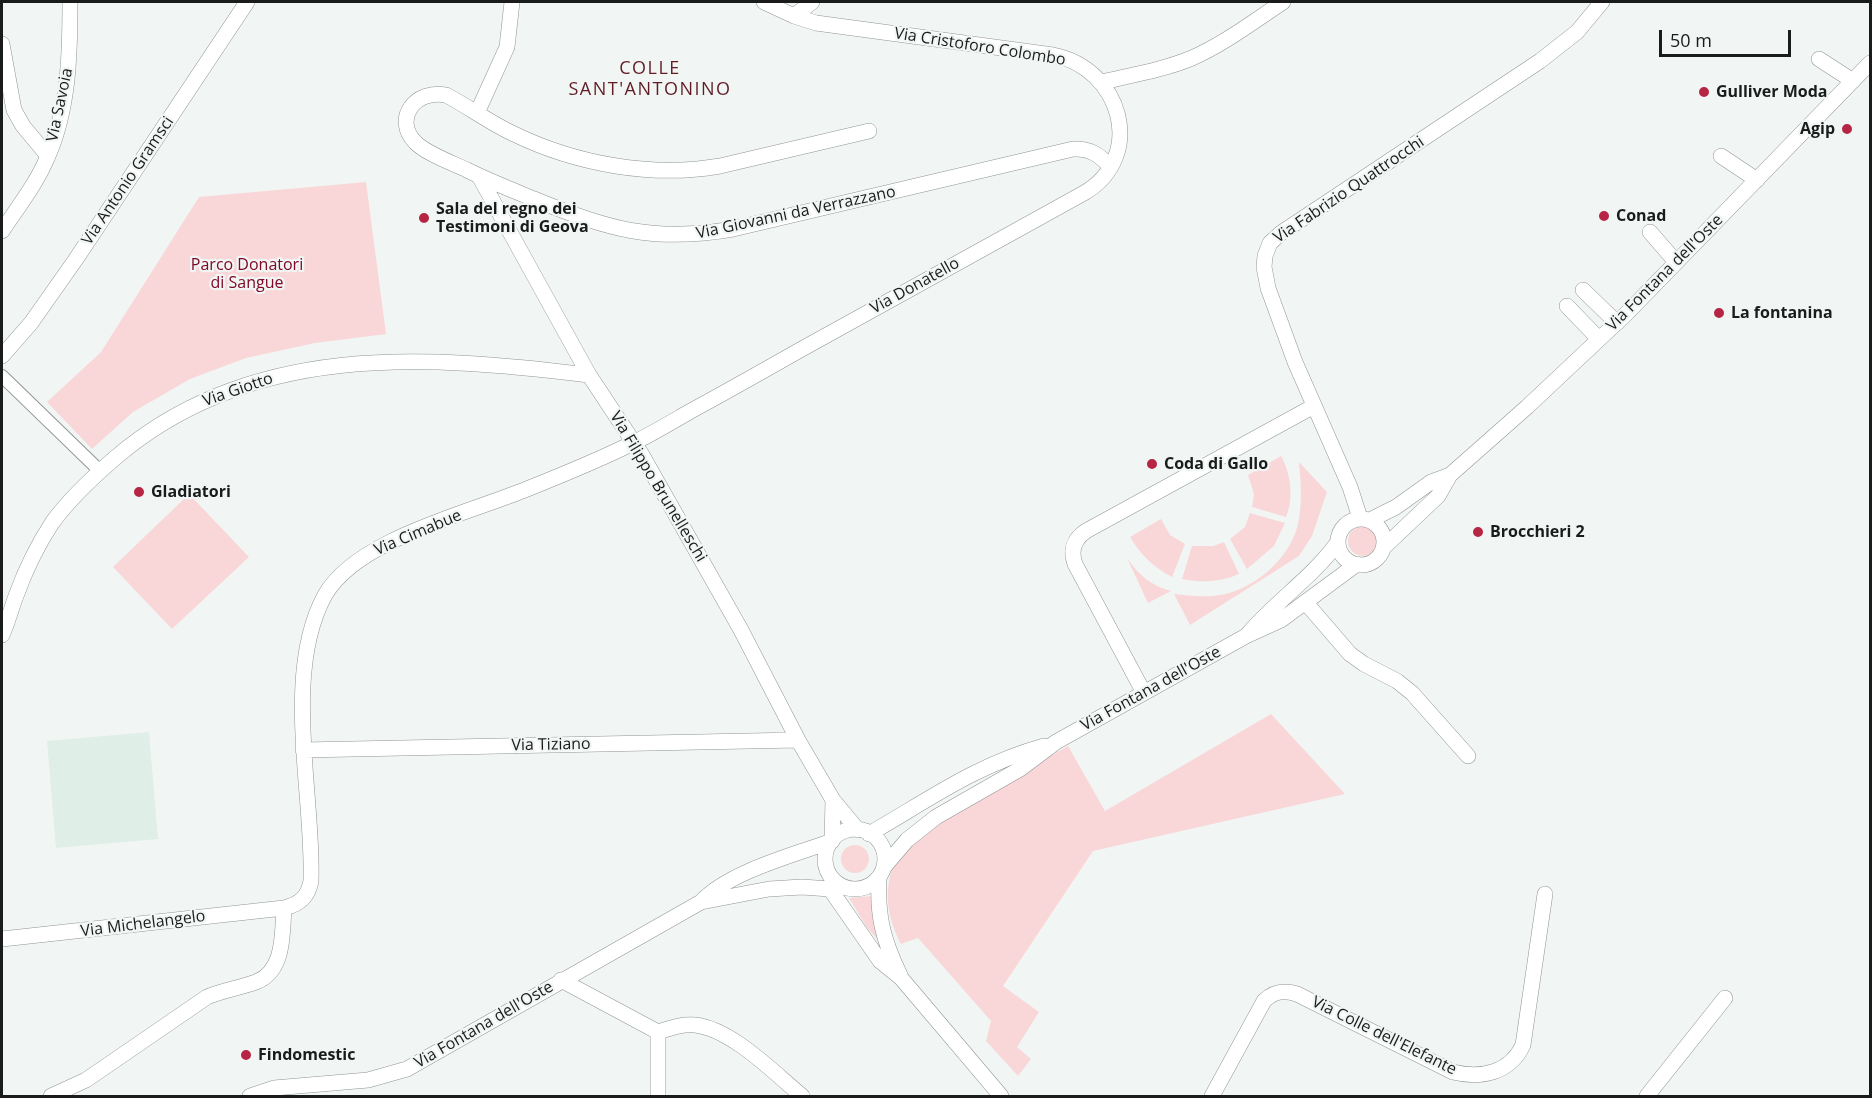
<!DOCTYPE html>
<html>
<head>
<meta charset="utf-8">
<style>
	body { margin:0 }
	#map { position:relative; width:1872px; height:1098px; overflow:hidden; background:#f1f6f4; font-family:"Open Sans",sans-serif }
	canvas { display:block }
	.frame { position:absolute; inset:0; border:3px solid #1a1c1b; pointer-events:none }
	.scale { position:absolute; left:1659px; top:30px; width:132px; height:27px; box-sizing:border-box; border:3px solid #1a1c1b; border-top:0; padding-left:8px; font-size:18px; line-height:21px; white-space:nowrap; color:#1a1c1b; -webkit-text-stroke:4px #f1f6f4; paint-order:stroke }
</style>
</head>
<body>
<div id="map">
<canvas width="1872" height="1098"></canvas>
<div class="frame"></div>
<div class="scale">50 m</div>
</div>
<script>
const c = document.querySelector('canvas').getContext('2d');
c.lineJoin = 'round';
function paint(path, color) { c.fillStyle = color; c.fill(path, 'evenodd'); }
function stroke(path, color, width, dash) { c.strokeStyle = color; c.lineWidth = width; c.lineCap = dash ? 'butt' : 'round'; c.setLineDash(dash || []); c.stroke(path); }
function write(font, color, halo, rows, align = 'center') {
  c.font = font + ' "Open Sans",sans-serif'; c.lineWidth = 4.5; c.setLineDash([]); c.textBaseline = 'middle'; c.strokeStyle = halo; c.fillStyle = color; for (const [text, x, y, turn = 0] of rows) {
    c.save(); c.translate(x, y); c.rotate((+turn || 0) * Math.PI / 180); c.textAlign = isNaN(turn) ? turn : align; if (halo) c.strokeText(text, 0, 0); c.fillText(text, 0, 0); c.restore();
  }
}
paint(new Path2D(`
	M 149,732 L 158,839 L 56,848 L 47,741 Z`), '#e0eee8');
paint(new Path2D(`
	M 366,182 L 386,334 L 315,343 L 246,358 L 190,379 L 133,412 L 92,449 L 47,402 L 101,352 L 199,197 Z
	M 1281,456 C 1291,473 1294,499 1286,517 L 1252,507 L 1254,494 L 1248,475 Z
	M 1299,462 L 1327,492 L 1312,536 L 1299,556 L 1190,625 L 1174,594 C 1191,596 1208,598 1225,594 C 1255,587 1286,561 1296,531 C 1303,509 1301,485 1299,462 Z
	M 189,494 L 249,557 L 172,629 L 113,567 Z
	M 1250,513 L 1285,523 L 1274,546 L 1247,569 L 1230,539 L 1245,527 Z
	M 1161,519 L 1170,535 L 1185,544 L 1172,577 C 1153,567 1141,555 1130,537 Z
	M1348 541a15 15 0 1 1 30 0a15 15 0 1 1-30 0Z
	M 1224,542 L 1239,574 C 1221,582 1202,583 1182,579 L 1192,546 L 1213,546 Z
	M 1127,558 C 1139,575 1150,585 1171,591 L 1148,603 Z
	M 1271,714 L 1345,794 L 1093,851 L 1003,986 L 1039,1012 L 1017,1047 L 1031,1059 L 1018,1076 L 986,1041 L 991,1021 L 918,938 L 901,944 C 885,914 882,880 901,851 C 906,843 914,836 920,830 L 1068,746 L 1105,811 Z
	M841 859a14 14 0 1 1 28 0a14 14 0 1 1-28 0Z
	M 872,896 L 877,939 L 866,926 L 849,898 Z`), '#f9d7d9');
const pedestrian = new Path2D(`
	M 2,376 L 100,471`);
const minor = new Path2D(`
	M 794,16 L 812,2
	M 2,44 L 14,110 L 23,126 L 48,156
	M 1819,59 L 1853,81
	M 1102,82 C 1132,75 1163,70 1192,58 C 1224,44 1254,21 1283,2
	M 477,113 L 507,47 L 512,2
	M 869,131 L 720,166 C 652,178 576,164 514,134 C 490,123 469,107 446,95 C 415,89 393,119 415,142 C 425,153 452,163 467,170 C 489,181 512,190 534,199 C 606,229 654,243 733,229 L 1073,149 C 1090,148 1099,155 1110,166
	M 1721,156 L 1757,180
	M 479,176 L 589,375 L 642,455 L 741,630 L 798,740 L 833,800
	M 2,231 C 18,207 37,183 48,156 C 69,108 70,53 70,2
	M 1650,232 L 1676,262
	M 1583,290 L 1617,323
	M 1567,306 L 1599,339
	M 2,356 L 31,323 L 76,259 L 247,2
	M 1360,518 L 1350,487 L 1295,362 L 1268,288 L 1264,267 L 1265,256 L 1270,243 L 1281,233 L 1540,61 L 1577,32 L 1602,2
	M1338 542a23 23 0 1 1 46 0a23 23 0 1 1-46 0Z
	M 1370,520 L 1396,507 L 1431,482 L 1450,475 L 1527,407 L 1627,313 L 1870,63
	M 1383,548 L 1438,496 L 1450,475
	M 1306,603 L 1350,654 L 1364,664 L 1397,681 L 1412,693 L 1468,756
	M 1248,634 C 1276,601 1312,578 1338,542
	M 2,635 C 8,622 11,609 16,596 C 25,571 37,546 52,523 C 70,498 93,477 115,458 C 250,342 424,355 589,375
	M 1144,693 L 1075,564 C 1070,550 1074,539 1086,531 L 1314,406
	M 303,750 L 798,740
	M825 859a30 30 0 1 1 60 0a30 30 0 1 1-60 0Z
	M 869,834 C 930,799 976,765 1044,746
	M 884,867 L 907,840 L 936,817 L 1020,769 L 1056,742 L 1246,636 L 1281,620 L 1357,564
	M 879,877 C 877,916 883,940 900,975
	M 830,889 L 880,961 L 901,978 L 1001,1096
	M 701,902 L 769,889 L 802,887 L 830,889
	M 2,939 L 284,908 C 300,904 308,897 311,881 C 314,796 282,673 325,595 C 357,539 469,513 527,489 C 562,475 599,460 633,443 C 652,434 670,423 689,412 C 726,392 763,371 800,350 C 895,298 989,245 1084,193 C 1147,156 1121,68 1053,55 L 816,23 L 794,16 L 764,2
	M 561,980 L 658,1032 L 658,1096
	M 658,1032 C 671,1028 681,1024 695,1025 C 732,1029 774,1073 802,1096
	M 51,1096 L 86,1080 L 207,997 C 223,990 240,988 256,982 C 285,971 282,933 284,908
	M 250,1096 L 274,1088 L 368,1080 L 407,1069 L 701,902 C 728,872 794,855 832,841 L 833,800 L 858,830
	M 1212,1096 L 1264,1001 C 1274,991 1284,990 1297,994 L 1453,1072 C 1481,1079 1510,1073 1523,1045 L 1545,894
	M 1647,1096 L 1725,998`);
stroke(pedestrian, '#909593', 14);
stroke(minor, '#909593', 16);
stroke(pedestrian, '#fff', 12);
stroke(minor, '#fff', 15);
for (const [x, y, r, color] of [
	[1704,92,6,"#b72544"],
	[1847,129,6,"#b72544"],
	[1604,216,6,"#b72544"],
	[424,218,6,"#b72544"],
	[1719,313,6,"#b72544"],
	[1152,464,6,"#b72544"],
	[139,492,6,"#b72544"],
	[1478,532,6,"#b72544"],
	[246,1055,6,"#b72544"]
]) { const dot = new Path2D(); dot.arc(x, y, r, 0, 2 * Math.PI); c.fillStyle = color; c.fill(dot); stroke(dot, '#f1f6f4', 2); }
write('16px', '#1a1c1b', '#f1f6f4', [
	["Via Cristoforo Colombo",980,47,9],
	["Via Savoia",60,105,-78],
	["Via Antonio Gramsci",128,181,-56],
	["Via Fabrizio Quattrocchi",1349,190,-34],
	["Via Giovanni da Verrazzano",796,213,-12],
	["Via Fontana dell'Oste",1665,273,-45],
	["Via Donatello",915,286,-29],
	["Via Giotto",238,390,-19],
	["Via Filippo Brunelleschi",658,487,59],
	["Via Cimabue",418,533,-23],
	["Via Fontana dell'Oste",1151,689,-29],
	["Via Tiziano",551,745,-1],
	["Via Michelangelo",143,924,-7],
	["Via Fontana dell'Oste",484,1025,-30],
	["Via Colle dell'Elefante",1384,1036,26]
]);
write('bold 16px', '#1a1c1b', '#f1f6f4', [
	["Gulliver Moda",1716,92],
	["Agip",1835,129,"right"],
	["Sala del regno dei",436,209],
	["Testimoni di Geova",436,227],
	["Conad",1616,216],
	["La fontanina",1731,313],
	["Coda di Gallo",1164,464],
	["Gladiatori",151,492],
	["Brocchieri 2",1490,532],
	["Findomestic",258,1055]
], 'left');
write('16px', '#800929', '#f1f6f4', [
	["Parco Donatori",247,265],
	["di Sangue",247,283]
]);
c.letterSpacing = '1.5px';
write('18px', '#611c26', '#f1f6f4', [
	["COLLE",650,69],
	["SANT'ANTONINO",650,90]
]);
c.letterSpacing = '0px';
</script>
</body>
</html>
